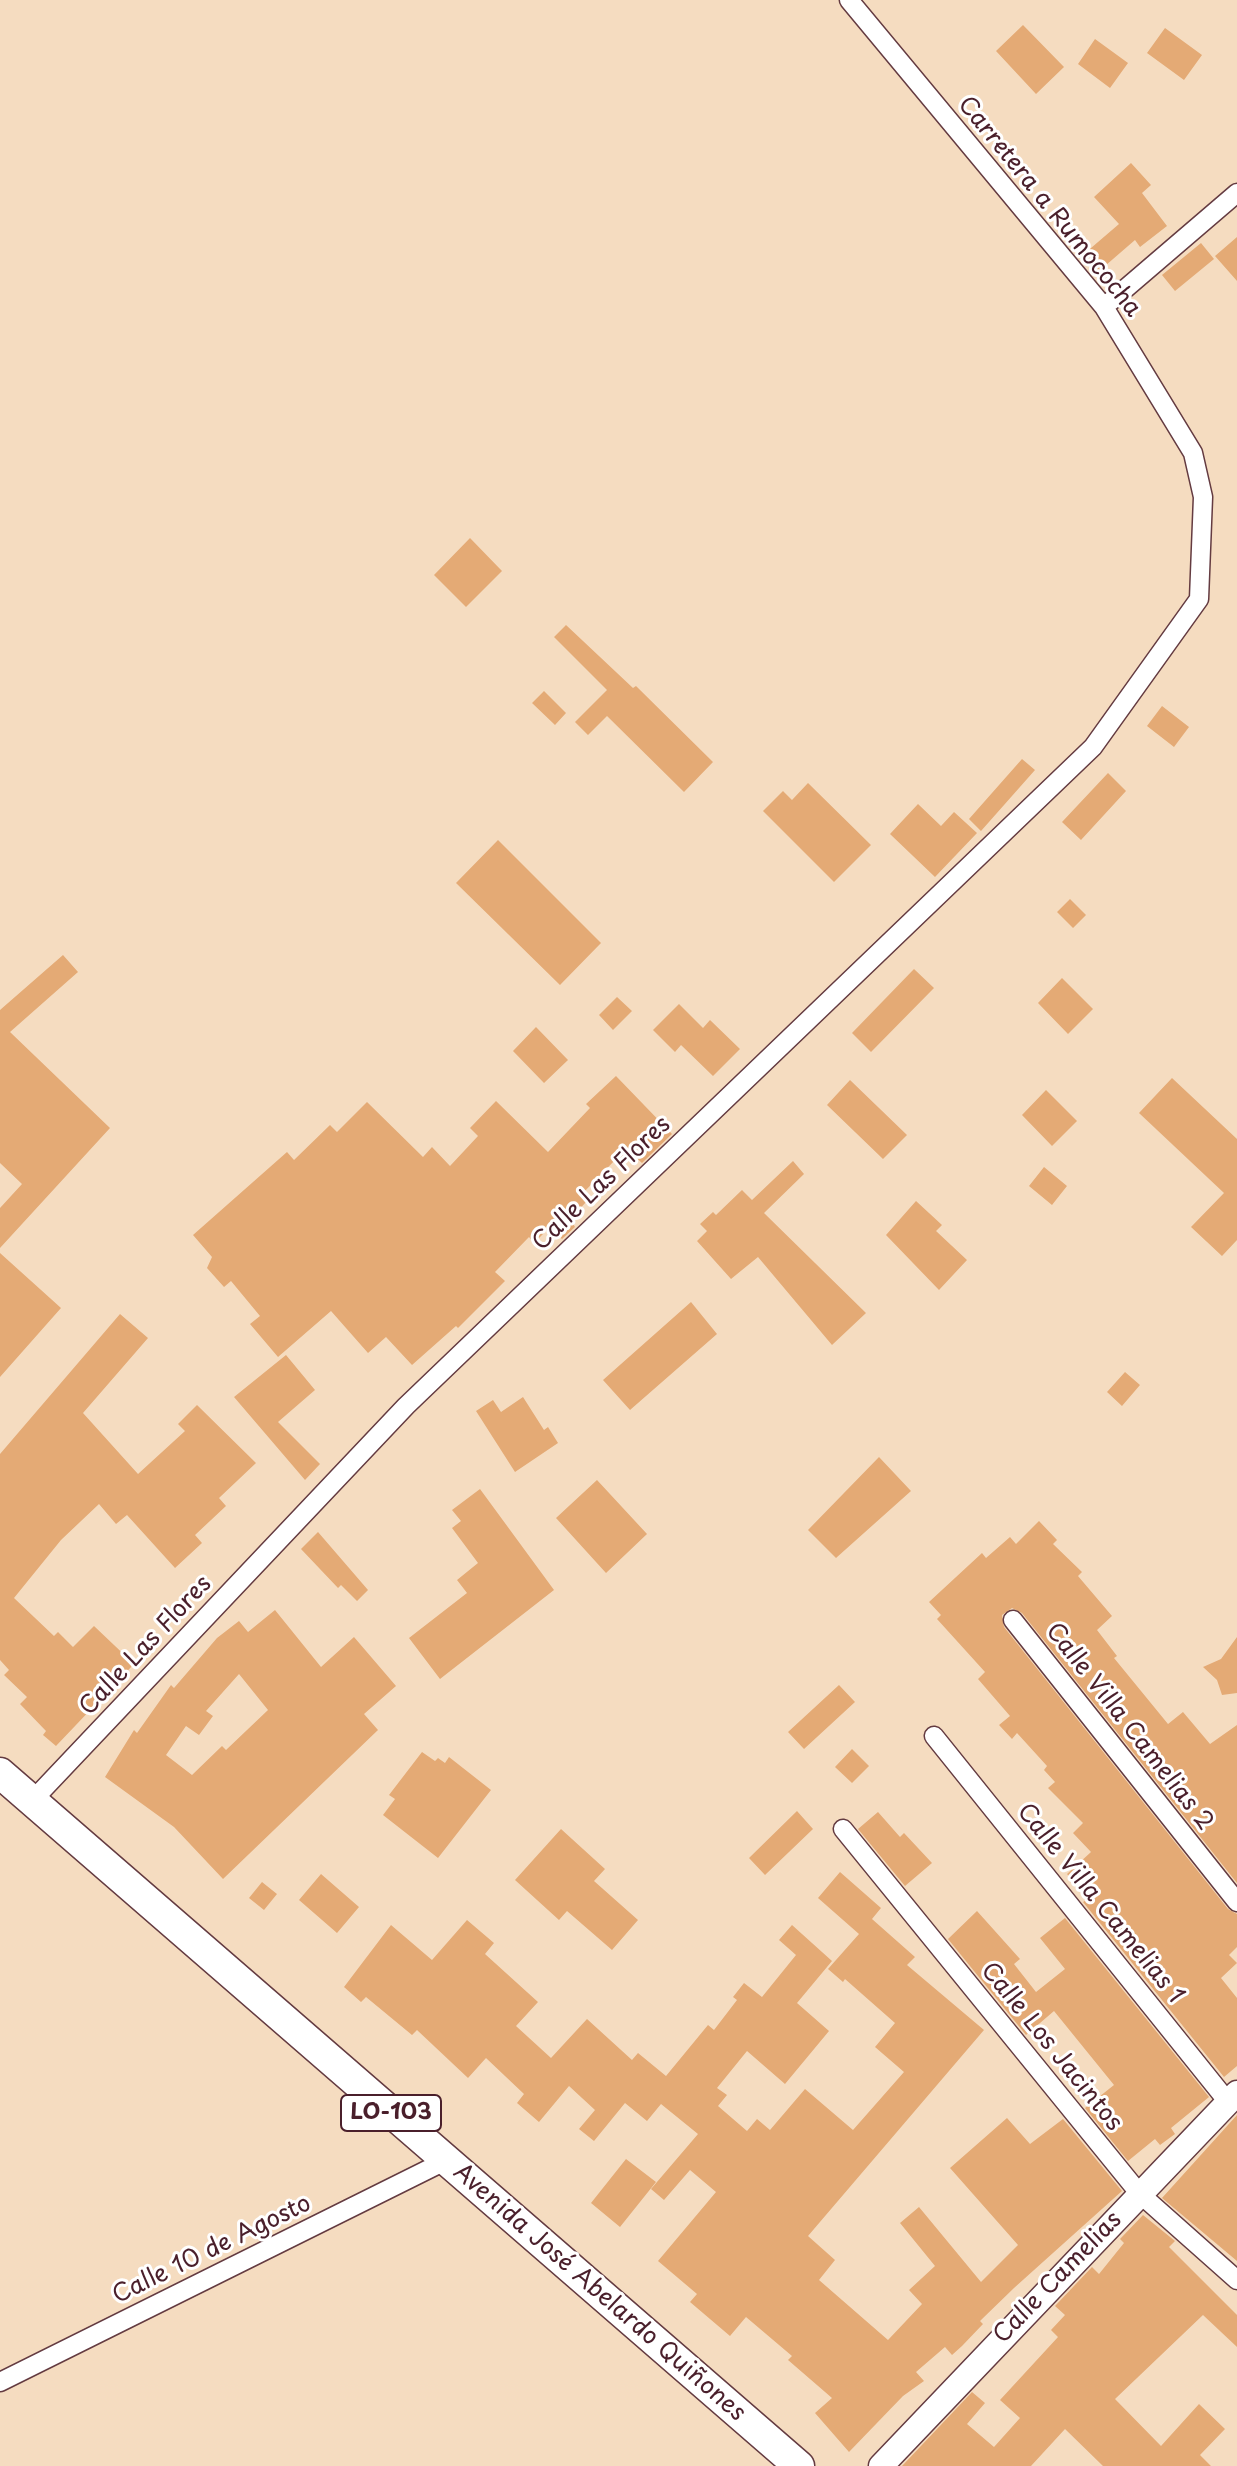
<!DOCTYPE html>
<html>
<head>
<meta charset="utf-8">
<style>
	body { margin:0 }
	canvas { display:block; background:#f5dcc0 }
</style>
</head>
<body>
<canvas width="1237" height="2466"></canvas>
<script>
const c = document.querySelector('canvas').getContext('2d');
c.lineJoin = 'round';
function paint(path, color) { c.fillStyle = color; c.fill(path, 'evenodd'); }
function stroke(path, color, width, dash) { c.strokeStyle = color; c.lineWidth = width; c.lineCap = dash ? 'butt' : 'round'; c.setLineDash(dash || []); c.stroke(path); }
function write(font, color, halo, rows, align = 'center') {
  c.font = font + ' "Playpen Sans",sans-serif'; c.lineWidth = 6; c.setLineDash([]); c.textBaseline = 'middle'; c.strokeStyle = halo; c.fillStyle = color; for (const [text, x, y, turn = 0] of rows) {
    c.save(); c.translate(x, y); c.rotate((+turn || 0) * Math.PI / 180); c.textAlign = isNaN(turn) ? turn : align; if (halo) c.strokeText(text, 0, 0); c.fillText(text, 0, 0); c.restore();
  }
}
paint(new Path2D(`
	M 1023,25 L 1064,67 L 1036,94 L 996,51 Z
	M 1165,28 L 1202,55 L 1184,80 L 1147,53 Z
	M 1095,39 L 1128,63 L 1110,88 L 1078,64 Z
	M 1131,163 L 1151,185 L 1142,193 L 1167,226 L 1140,247 L 1135,240 L 1098,272 L 1084,254 L 1119,224 L 1094,197 Z
	M 1237,237 L 1237,281 L 1215,256 Z
	M 1201,243 L 1214,259 L 1175,291 L 1162,275 Z
	M 470,538 L 502,571 L 466,607 L 434,575 Z
	M 566,625 L 633,688 L 636,686 L 713,762 L 684,792 L 607,716 L 588,735 L 575,722 L 607,690 L 554,637 Z
	M 544,691 L 566,713 L 555,725 L 532,703 Z
	M 1162,706 L 1189,727 L 1174,747 L 1147,726 Z
	M 1022,759 L 1035,770 L 981,831 L 969,819 Z
	M 1108,773 L 1126,791 L 1081,840 L 1062,822 Z
	M 808,783 L 871,845 L 834,882 L 763,811 L 783,791 L 792,800 Z
	M 918,804 L 941,826 L 954,812 L 977,833 L 935,877 L 890,834 Z
	M 498,840 L 601,943 L 560,985 L 456,883 Z
	M 1070,899 L 1086,915 L 1073,928 L 1057,912 Z
	M 63,955 L 78,972 L 10,1032 L 110,1128 L 0,1248 L 0,1208 L 22,1184 L 0,1163 L 0,1010 Z
	M 914,969 L 934,988 L 871,1052 L 852,1033 Z
	M 1062,978 L 1093,1009 L 1068,1034 L 1038,1003 Z
	M 617,997 L 632,1011 L 613,1030 L 599,1015 Z
	M 679,1004 L 703,1028 L 710,1020 L 740,1049 L 713,1076 L 681,1045 L 675,1052 L 653,1030 Z
	M 536,1027 L 568,1060 L 544,1083 L 513,1051 Z
	M 616,1076 L 672,1134 L 642,1163 L 632,1154 L 623,1164 L 617,1158 L 582,1194 L 588,1200 L 570,1219 L 575,1227 L 562,1239 L 550,1227 L 534,1243 L 529,1237 L 495,1272 L 505,1281 L 458,1328 L 456,1326 L 412,1365 L 386,1337 L 368,1353 L 331,1311 L 278,1357 L 250,1324 L 260,1316 L 231,1281 L 224,1287 L 207,1268 L 212,1257 L 193,1235 L 287,1152 L 294,1160 L 330,1125 L 337,1132 L 367,1102 L 423,1157 L 432,1147 L 450,1166 L 478,1136 L 470,1128 L 496,1101 L 548,1152 L 590,1108 L 586,1104 Z
	M 1172,1078 L 1237,1139 L 1237,1240 L 1222,1256 L 1191,1227 L 1224,1193 L 1139,1113 Z
	M 850,1080 L 907,1135 L 883,1159 L 827,1105 Z
	M 1046,1090 L 1077,1121 L 1052,1146 L 1022,1115 Z
	M 793,1161 L 804,1174 L 764,1213 L 866,1313 L 832,1345 L 758,1257 L 731,1279 L 697,1241 L 707,1231 L 700,1224 L 713,1212 L 716,1215 L 742,1190 L 752,1200 Z
	M 1044,1167 L 1067,1186 L 1052,1205 L 1029,1186 Z
	M 916,1201 L 942,1225 L 936,1231 L 967,1260 L 939,1290 L 886,1235 Z
	M 0,1253 L 61,1308 L 0,1377 Z
	M 691,1302 L 717,1334 L 630,1410 L 603,1380 Z
	M 120,1314 L 148,1338 L 83,1413 L 138,1474 L 185,1431 L 178,1424 L 197,1405 L 256,1463 L 219,1498 L 226,1506 L 195,1535 L 202,1543 L 175,1568 L 127,1515 L 116,1524 L 99,1504 L 61,1540 L 14,1598 L 54,1636 L 58,1632 L 73,1647 L 94,1626 L 134,1664 L 56,1746 L 43,1735 L 46,1731 L 20,1704 L 27,1697 L 4,1675 L 9,1670 L 0,1660 L 0,1454 Z
	M 286,1355 L 315,1390 L 278,1422 L 320,1464 L 305,1480 L 234,1397 Z
	M 1125,1372 L 1140,1385 L 1122,1406 L 1107,1392 Z
	M 523,1397 L 544,1430 L 548,1427 L 558,1443 L 515,1472 L 476,1411 L 493,1400 L 501,1412 Z
	M 879,1457 L 911,1491 L 836,1558 L 808,1530 Z
	M 597,1480 L 647,1534 L 606,1573 L 556,1518 Z
	M 480,1489 L 554,1590 L 440,1679 L 409,1638 L 467,1593 L 457,1580 L 478,1563 L 452,1528 L 461,1521 L 452,1510 Z
	M 1039,1521 L 1057,1540 L 1053,1544 L 1082,1572 L 1078,1576 L 1112,1616 L 1097,1630 L 1117,1656 L 1114,1658 L 1168,1724 L 1183,1712 L 1210,1744 L 1237,1725 L 1237,1883 L 1022,1613 L 1012,1608 L 1002,1615 L 1004,1627 L 1228,1909 L 1237,1914 L 1237,1947 L 1229,1955 L 1237,1963 L 1221,1978 L 1237,1998 L 1237,2066 L 1224,2077 L 1083,1902 L 1088,1899 L 1067,1874 L 1091,1852 L 1073,1833 L 1083,1823 L 1048,1788 L 1055,1782 L 1044,1770 L 1047,1766 L 1017,1733 L 1012,1739 L 999,1725 L 1010,1716 L 978,1679 L 985,1672 L 937,1619 L 941,1615 L 929,1602 L 982,1553 L 986,1558 L 1010,1537 L 1016,1544 Z
	M 318,1532 L 368,1590 L 357,1601 L 341,1585 L 338,1588 L 301,1549 Z
	M 275,1610 L 321,1667 L 354,1637 L 396,1686 L 364,1714 L 378,1730 L 223,1879 L 174,1827 L 105,1777 L 134,1730 L 137,1733 L 171,1685 L 174,1688 L 217,1638 L 239,1621 L 248,1632 ZM 239,1674 L 268,1710 L 226,1750 L 222,1746 L 192,1775 L 166,1755 L 186,1726 L 199,1735 L 213,1716 L 206,1711 Z
	M 1237,1637 L 1237,1693 L 1222,1695 L 1217,1680 L 1203,1667 L 1221,1659 Z
	M 839,1685 L 855,1702 L 804,1749 L 788,1732 Z
	M 852,1749 L 869,1766 L 852,1783 L 835,1767 Z
	M 422,1752 L 435,1761 L 438,1758 L 445,1763 L 449,1757 L 491,1790 L 438,1858 L 383,1815 L 395,1799 L 389,1795 Z
	M 797,1811 L 813,1829 L 765,1875 L 749,1858 Z
	M 878,1812 L 900,1837 L 904,1833 L 932,1863 L 905,1886 L 858,1829 Z
	M 561,1829 L 605,1869 L 594,1881 L 638,1920 L 612,1950 L 567,1911 L 559,1920 L 515,1880 Z
	M 840,1872 L 881,1908 L 872,1919 L 915,1957 L 907,1965 L 984,2030 L 808,2236 L 835,2260 L 819,2280 L 888,2340 L 922,2304 L 909,2290 L 935,2266 L 900,2223 L 919,2207 L 981,2282 L 1018,2245 L 950,2168 L 1007,2118 L 1030,2144 L 1063,2119 L 1122,2191 L 1014,2288 L 980,2321 L 983,2324 L 962,2346 L 952,2355 L 945,2347 L 916,2372 L 924,2381 L 903,2396 L 849,2452 L 815,2413 L 832,2398 L 788,2360 L 792,2356 L 746,2317 L 730,2336 L 690,2302 L 697,2294 L 658,2261 L 716,2192 L 690,2170 L 664,2200 L 651,2189 L 698,2134 L 661,2104 L 647,2121 L 625,2103 L 594,2141 L 579,2129 L 595,2110 L 569,2086 L 539,2122 L 517,2103 L 524,2094 L 486,2058 L 468,2078 L 417,2030 L 412,2035 L 366,1997 L 361,2002 L 344,1987 L 391,1925 L 432,1960 L 467,1920 L 494,1943 L 485,1954 L 538,2002 L 516,2026 L 551,2058 L 587,2019 L 632,2060 L 638,2053 L 666,2076 L 708,2025 L 714,2030 L 737,2000 L 733,1997 L 744,1983 L 762,1997 L 796,1955 L 779,1940 L 792,1925 L 832,1961 L 797,2003 L 829,2031 L 785,2084 L 747,2051 L 717,2088 L 727,2095 L 718,2106 L 747,2131 L 757,2119 L 770,2130 L 805,2089 L 853,2130 L 904,2072 L 875,2047 L 895,2023 L 845,1979 L 843,1982 L 828,1969 L 859,1934 L 818,1898 Z
	M 321,1874 L 359,1907 L 337,1933 L 299,1900 Z
	M 262,1882 L 277,1894 L 264,1910 L 249,1898 Z
	M 977,1911 L 1020,1959 L 1014,1964 L 1036,1992 L 1065,1969 L 1040,1938 L 1065,1918 L 1209,2097 L 1171,2128 L 1175,2134 L 1160,2145 L 1155,2139 L 1128,2161 L 1085,2108 L 1114,2085 L 1054,2011 L 1026,2035 L 948,1939 Z
	M 1237,2115 L 1237,2261 L 1162,2198 Z
	M 626,2159 L 656,2182 L 620,2227 L 591,2203 Z
	M 1143,2215 L 1175,2241 L 1169,2247 L 1237,2315 L 1237,2347 L 1203,2315 L 1115,2399 L 1161,2446 L 1199,2404 L 1225,2429 L 1200,2455 L 1211,2466 L 1103,2466 L 1065,2429 L 1031,2466 L 902,2466 L 972,2392 L 985,2403 L 967,2424 L 994,2447 L 1020,2418 L 1000,2400 L 1058,2337 L 1051,2330 L 1065,2315 L 1055,2306 L 1092,2267 L 1099,2274 L 1124,2243 L 1120,2239 Z`), '#e4aa75');
const minor = new Path2D(`
	M 1104,307 L 1237,193
	M 1013,1620 L 1237,1902
	M 934,1736 L 1228,2102
	M 32,1801 L 406,1406 L 1093,747 L 1199,599 L 1203,497 L 1193,453 L 1104,307 L 849,0
	M 843,1829 L 1139,2193 L 1237,2280
	M 0,2382 L 445,2161`);
const tertiary = new Path2D(`
	M 881,2466 L 1237,2093`);
const primary = new Path2D(`
	M 0,1773 L 799,2466`);
stroke(minor, '#643b41', 21);
stroke(tertiary, '#643b41', 27);
stroke(primary, '#643b41', 33);
stroke(minor, '#fff', 18);
stroke(tertiary, '#fff', 24);
stroke(primary, '#fff', 30);
for (const [x, y, w] of [
	[391,2113,100]
]) { const box = new Path2D(); box.roundRect(x - w / 2, y - 18, w, 36, 6); c.fillStyle = '#fff'; c.fill(box); stroke(box, '#4a1f2b', 2); }
write('bold 22px', '#4a1f2b', null, [
	["LO-103",391,2113]
]);
write('24px', '#4a1f2b', '#fff', [
	["Carretera a Rumococha",1049,207,51],
	["Calle Las Flores",602,1184,-44],
	["Calle Las Flores",146,1646,-47],
	["Calle Villa Camelias 2",1129,1727,52],
	["Calle Villa Camelias 1",1100,1904,51],
	["Calle Los Jacintos",1051,2047,51],
	["Calle 10 de Agosto",212,2250,-26],
	["Calle Camelias",1058,2278,-46],
	["Avenida José Abelardo Quiñones",599,2293,41]
]);
</script>
</body>
</html>
